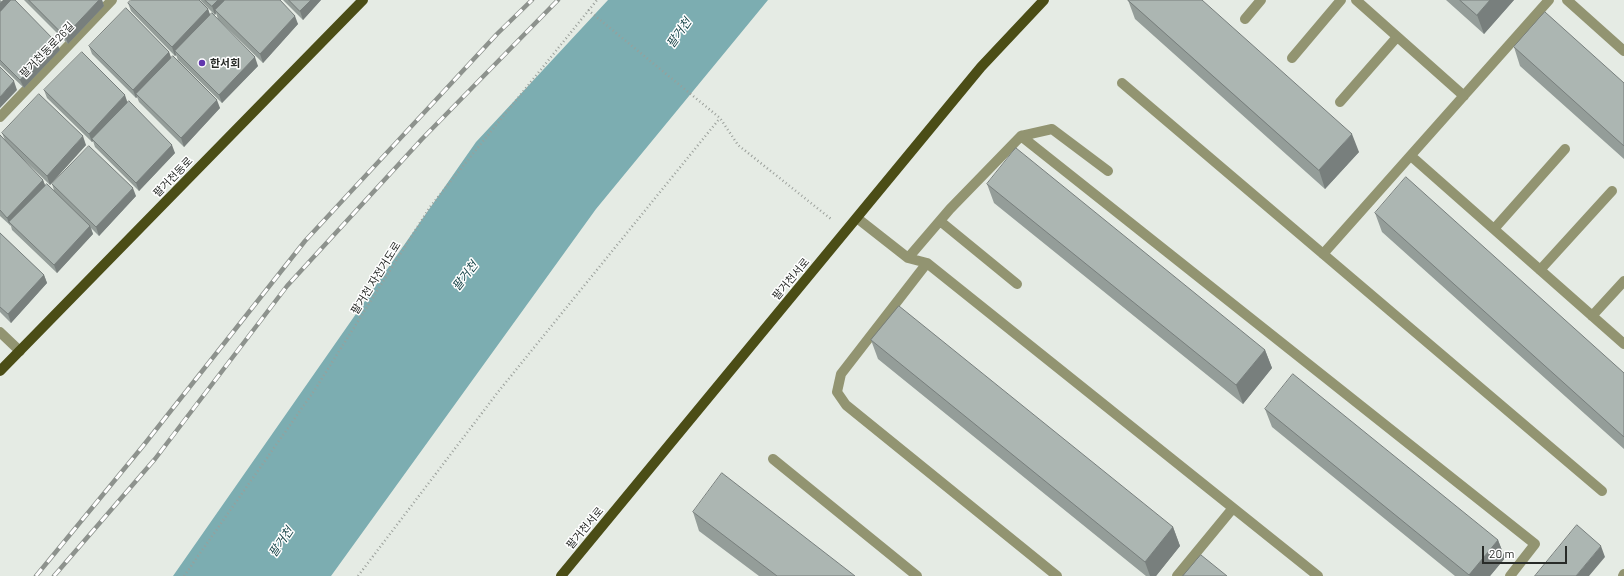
<!DOCTYPE html>
<html>
<head>
<meta charset="utf-8">
<style>
	body { margin:0 }
	#map { position:relative; width:1624px; height:576px; overflow:hidden; background:#e5ebe4; font-family:Barlow,sans-serif }
	canvas { display:block }
	.scale { position:absolute; left:1482px; top:546px; width:85px; height:18px; box-sizing:border-box; border:2px solid #282b28; border-top:0; padding-left:5px; font-size:12px; line-height:14px; white-space:nowrap; color:#282b28; -webkit-text-stroke:3px #fff; paint-order:stroke }
</style>
</head>
<body>
<div id="map">
<canvas width="1624" height="576"></canvas>
<div class="scale">20 m</div>
</div>
<script>
const c = document.querySelector('canvas').getContext('2d');
c.lineJoin = 'round';
function paint(path, color) { c.fillStyle = color; c.fill(path, 'evenodd'); }
function stroke(path, color, width, dash) { c.strokeStyle = color; c.lineWidth = width; c.lineCap = dash ? 'butt' : 'round'; c.setLineDash(dash || []); c.stroke(path); }
function write(font, color, halo, rows, align = 'center') {
  c.font = font + ' Barlow,"Noto Sans KR",sans-serif'; c.lineWidth = 3; c.setLineDash([]); c.textBaseline = 'middle'; c.strokeStyle = halo; c.fillStyle = color; for (const [text, x, y, turn = 0] of rows) {
    c.save(); c.translate(x, y); c.rotate((+turn || 0) * Math.PI / 180); c.textAlign = isNaN(turn) ? turn : align; if (halo) c.strokeText(text, 0, 0); c.fillText(text, 0, 0); c.restore();
  }
}
paint(new Path2D(`
	M 608,0 L 768,0 L 596,209 L 331,576 L 173,576 L 476,142 Z`), '#7cadb1');
stroke(new Path2D(`
	M 588,10 L 720,118 L 738,145 L 831,219
	M 184,576 L 314,391 L 430,207 L 597,0
	M 358,576 L 498,392 L 720,118`), '#9a9f9a', 2.5, [1, 3]);
stroke(new Path2D(`
	M 1356,0 L 1464,96
	M 1567,0 L 1624,51
	M 1245,19 L 1261,0
	M 1292,58 L 1341,0
	M 1122,83 L 1602,491
	M 1340,102 L 1397,37
	M 0,117 L 112,0
	M 1021,136 L 1052,129 L 1108,171
	M 1411,156 L 1624,344
	M 857,218 L 908,258 L 927,263 L 1318,576
	M 940,221 L 1017,284
	M 1494,229 L 1565,149
	M 1323,254 L 1549,0
	M 908,258 L 950,209 L 1021,136 L 1535,544 L 1510,576
	M 927,263 L 841,374 L 837,392 L 846,405 L 1057,576
	M 1540,270 L 1612,191
	M 1592,316 L 1624,281
	M 0,332 L 20,351
	M 773,459 L 917,576
	M 1177,576 L 1233,508
	M 1623,576 L 1624,574`), '#929471', 10);
stroke(new Path2D(`
	M 0,371 L 363,0
	M 561,576 L 981,67 L 1044,0`), '#4b4d16', 10);
const rail = new Path2D(`
	M 36,576 L 143,446 L 305,241 L 497,34 L 532,0
	M 54,576 L 155,459 L 287,286 L 422,139 L 558,0`);
stroke(rail, '#8d928d', 4.5);
stroke(rail, '#fff', 3, [9]);
paint(new Path2D(`
	M 0,0 L 56,42 L 60,50 L 24,88 L 0,65 Z
	M 24,0 L 102,0 L 104,6 L 68,44 Z
	M 200,0 L 280,0 L 298,24 L 263,63 L 218,19 L 216,13 L 215,15 Z
	M 283,0 L 321,0 L 303,20 Z
	M 1128,0 L 1359,152 L 1325,189 L 1135,19 Z
	M 1446,0 L 1514,0 L 1484,34 Z
	M 128,3 L 208,9 L 210,16 L 258,66 L 222,103 L 178,60 L 176,55 L 175,56 L 131,11 Z
	M 89,46 L 169,52 L 171,58 L 220,108 L 184,147 L 139,102 L 137,97 L 136,98 L 92,54 Z
	M 1514,47 L 1624,83 L 1624,159 L 1520,66 Z
	M 44,90 L 127,102 L 175,153 L 139,191 L 95,147 L 93,141 L 92,142 L 47,98 Z
	M 2,133 L 86,145 L 50,185 L 11,147 L 43,180 L 45,185 L 54,190 L 52,184 L 136,196 L 99,236 L 91,228 L 93,234 L 57,273 L 12,230 L 11,226 L 0,216 L 0,135 L 5,140 Z
	M 987,184 L 1265,350 L 1272,368 L 1243,404 L 994,203 Z
	M 1375,213 L 1624,373 L 1624,449 L 1382,232 Z
	M 0,233 L 44,275 L 47,283 L 11,323 L 0,312 Z
	M 871,340 L 1173,527 L 1180,546 L 1156,576 L 1146,576 L 878,359 Z
	M 1265,409 L 1498,540 L 1505,558 L 1490,576 L 1455,576 L 1272,427 Z
	M 693,512 L 855,576 L 759,576 L 699,531 Z`), '#949d99');
paint(new Path2D(`
	M 3,0 L 12,0 L 0,15 L 0,3 Z
	M 99,0 L 102,0 L 104,6 L 68,44 L 65,36 Z
	M 218,0 L 229,0 L 215,10 L 216,13 L 215,15 L 212,6 Z
	M 311,0 L 321,0 L 303,20 L 300,11 Z
	M 1490,0 L 1514,0 L 1484,34 L 1477,15 Z
	M 208,9 L 211,17 L 175,51 L 176,55 L 175,56 L 172,47 Z
	M 295,16 L 298,24 L 263,63 L 260,54 Z
	M 56,42 L 60,50 L 24,88 L 20,80 Z
	M 169,52 L 172,60 L 136,94 L 137,97 L 136,98 L 133,90 Z
	M 255,57 L 258,66 L 222,103 L 219,95 Z
	M 14,81 L 17,90 L 0,108 L 0,97 Z
	M 125,95 L 128,104 L 92,139 L 93,141 L 92,142 L 89,134 Z
	M 217,100 L 220,108 L 184,147 L 181,138 Z
	M 1352,134 L 1359,152 L 1325,189 L 1319,170 Z
	M 83,136 L 86,145 L 50,185 L 47,176 Z
	M 172,145 L 175,153 L 139,191 L 136,183 Z
	M 43,180 L 46,188 L 9,222 L 10,226 L 7,218 Z
	M 133,188 L 136,196 L 99,236 L 96,227 Z
	M 90,226 L 93,234 L 57,273 L 54,265 Z
	M 44,275 L 47,283 L 11,323 L 8,314 Z
	M 1265,350 L 1272,368 L 1243,404 L 1236,385 Z
	M 1173,527 L 1180,546 L 1156,576 L 1150,576 L 1145,562 Z
	M 1498,540 L 1505,558 L 1490,576 L 1470,576 L 1469,575 Z
	M 1601,546 L 1605,557 L 1589,576 L 1576,576 Z`), '#787f7d');
const building = new Path2D(`
	M 11,0 L 15,0 L 56,42 L 20,80 L 0,60 L 0,12 Z
	M 29,0 L 99,0 L 65,36 Z
	M 131,0 L 199,0 L 208,9 L 172,47 L 128,3 Z
	M 205,0 L 218,0 L 212,6 Z
	M 225,0 L 280,0 L 295,16 L 260,54 L 215,10 Z
	M 289,0 L 311,0 L 300,11 Z
	M 1128,0 L 1202,0 L 1352,134 L 1319,170 Z
	M 1460,0 L 1490,0 L 1477,15 Z
	M 126,8 L 169,52 L 133,90 L 89,46 Z
	M 1545,12 L 1624,83 L 1624,146 L 1514,47 Z
	M 212,13 L 255,57 L 219,95 L 175,51 Z
	M 82,52 L 125,95 L 89,134 L 44,90 Z
	M 173,56 L 217,100 L 181,138 L 136,94 Z
	M 0,67 L 14,81 L 0,97 Z
	M 39,94 L 83,136 L 47,176 L 2,133 Z
	M 129,101 L 172,145 L 136,183 L 92,139 Z
	M 0,135 L 43,180 L 7,218 L 0,210 Z
	M 89,146 L 133,188 L 96,227 L 52,184 Z
	M 1016,148 L 1265,350 L 1236,385 L 987,184 Z
	M 1406,177 L 1624,373 L 1624,437 L 1375,213 Z
	M 47,184 L 90,226 L 54,265 L 9,222 Z
	M 0,233 L 44,275 L 8,314 L 0,307 Z
	M 899,306 L 1173,527 L 1145,562 L 871,340 Z
	M 1293,374 L 1498,540 L 1469,575 L 1265,409 Z
	M 722,473 L 855,576 L 777,576 L 693,512 Z
	M 1577,525 L 1601,546 L 1576,576 L 1535,576 Z
	M 1201,555 L 1227,576 L 1183,576 Z`);
paint(building, '#acb6b2');
stroke(building, '#787f7d', 1);
for (const [x, y, r, color] of [
	[202,63,4,"#6136ae"]
]) { const dot = new Path2D(); dot.arc(x, y, r, 0, 2 * Math.PI); c.fillStyle = color; c.fill(dot); stroke(dot, '#fff', 1.5); }
write('11px', '#282b28', '#fff', [
	["팔거천동로26길",47,50,-46],
	["팔거천동로",173,177,-46],
	["팔거천 자전거도로",376,278,-58],
	["팔거천서로",791,279,-50],
	["팔거천서로",585,528,-50]
]);
write('bold 11px', '#282b28', '#fff', [
	["한서회",210,63]
], 'left');
write('italic 12px', '#1a474b', '#fff', [
	["팔거천",679,33,-55],
	["팔거천",465,276,-52],
	["팔거천",281,542,-56]
]);
</script>
</body>
</html>
